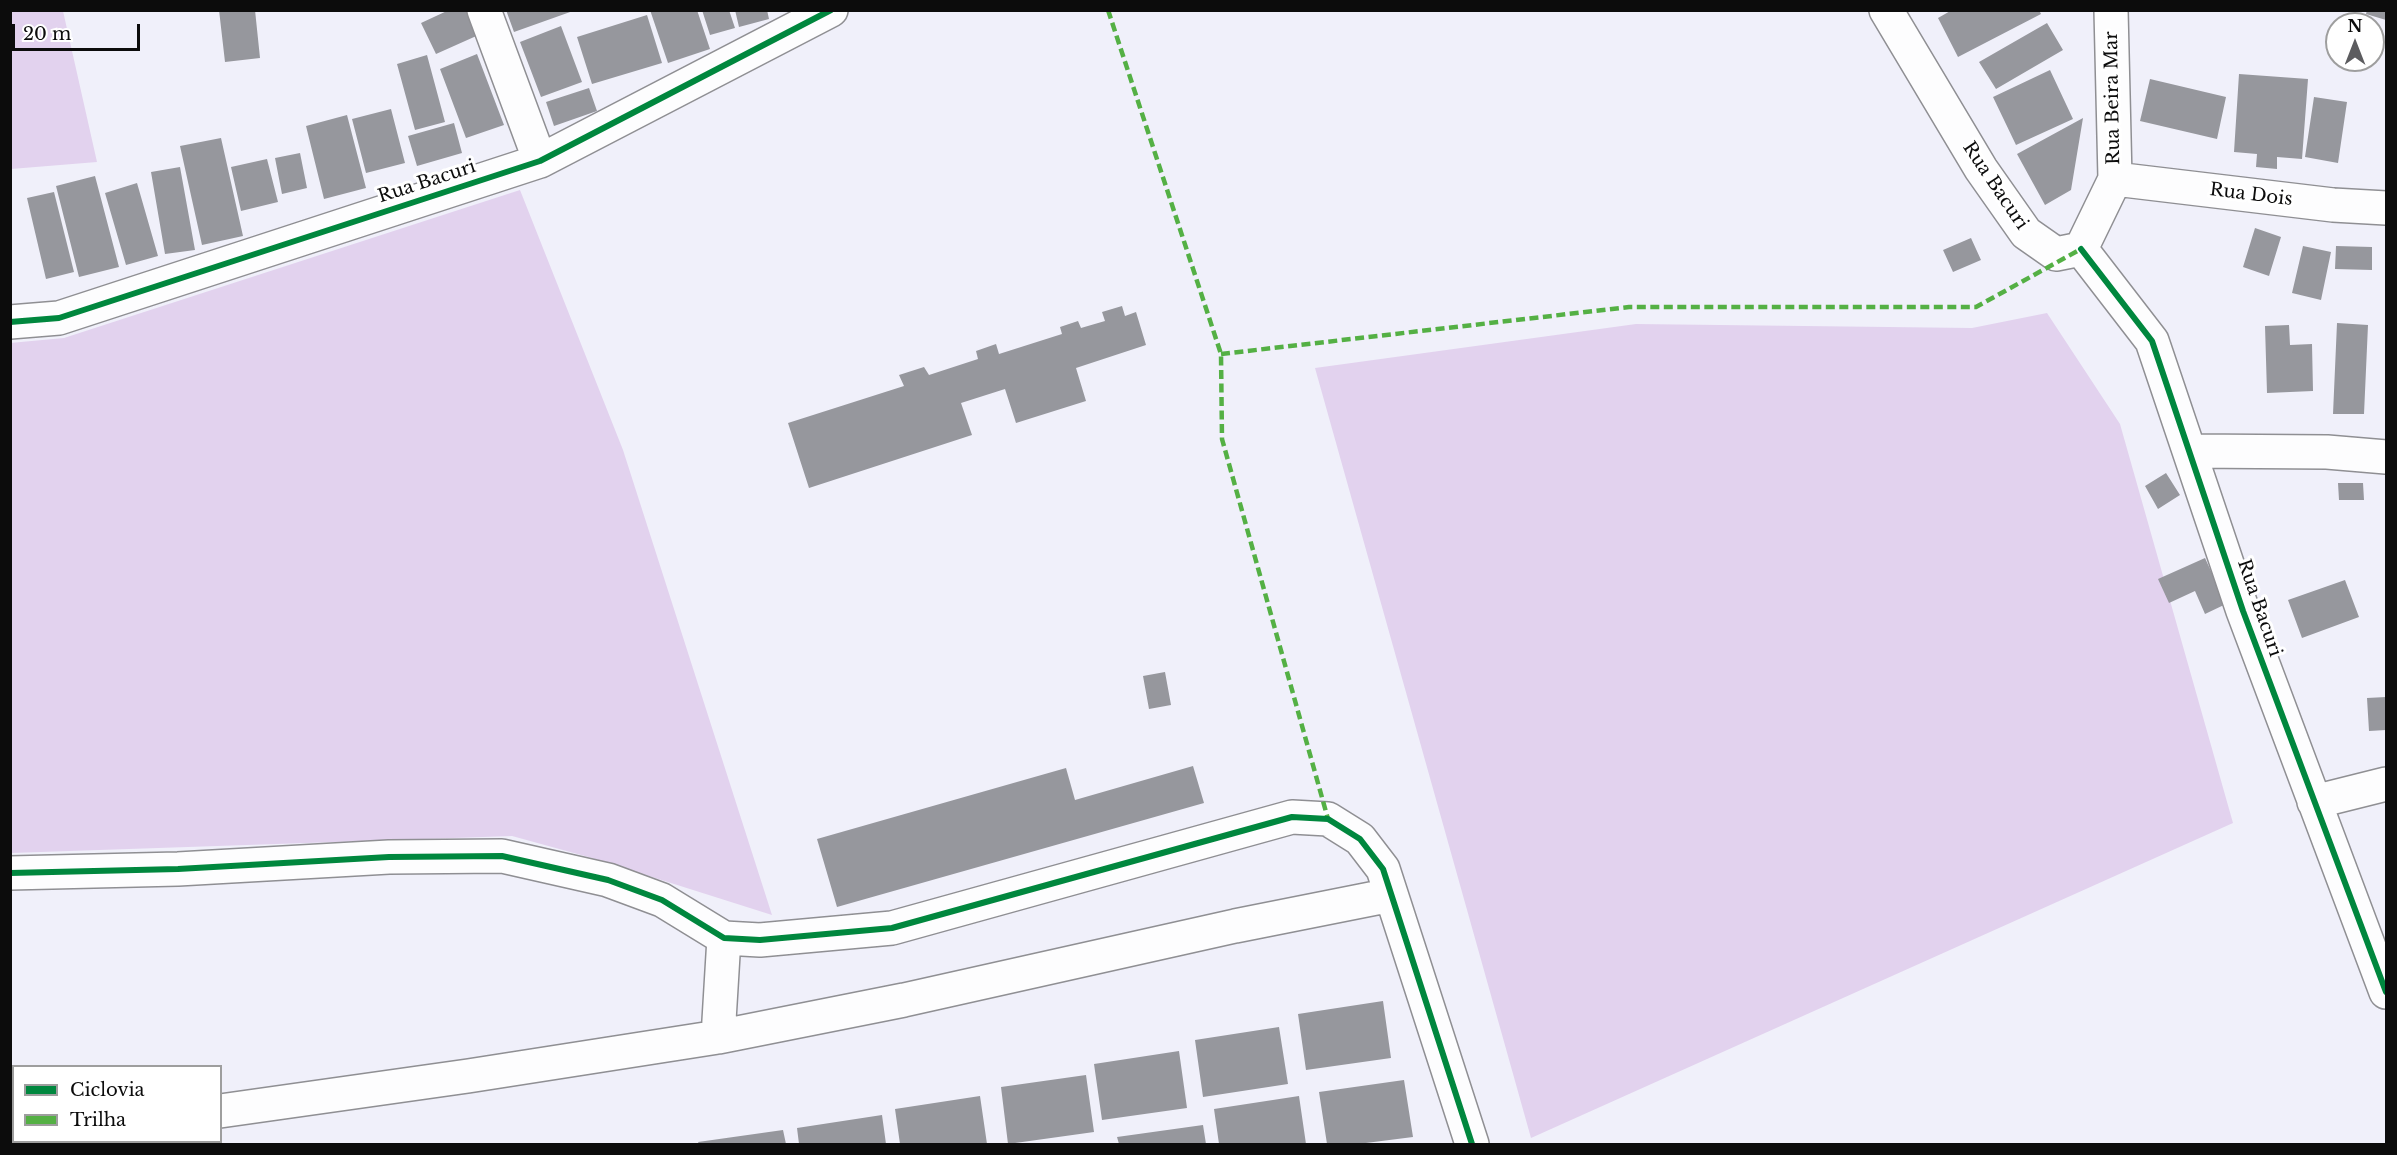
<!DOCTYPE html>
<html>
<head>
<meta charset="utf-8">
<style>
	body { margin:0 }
	#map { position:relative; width:2397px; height:1155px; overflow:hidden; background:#f0f0fa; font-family:"Libre Baskerville",serif }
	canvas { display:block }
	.frame { position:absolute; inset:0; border:12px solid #0c0c0c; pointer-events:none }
	.legend { position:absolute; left:12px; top:1065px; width:210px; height:78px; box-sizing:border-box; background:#fff; border:2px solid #9e9e9e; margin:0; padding:8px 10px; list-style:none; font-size:18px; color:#0c0c0c }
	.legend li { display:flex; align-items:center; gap:12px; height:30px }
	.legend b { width:30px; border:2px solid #9e9e9e }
	.north { position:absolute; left:2325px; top:12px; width:60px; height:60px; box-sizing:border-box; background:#fff; border:2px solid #9e9e9e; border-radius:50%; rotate:0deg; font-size:16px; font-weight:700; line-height:24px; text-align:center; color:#0c0c0c }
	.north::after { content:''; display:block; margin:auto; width:21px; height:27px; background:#5c5c5f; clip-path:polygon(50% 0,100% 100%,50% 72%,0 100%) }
	.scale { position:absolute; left:12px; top:24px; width:128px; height:27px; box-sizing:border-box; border:3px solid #0c0c0c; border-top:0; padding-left:8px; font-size:18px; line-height:21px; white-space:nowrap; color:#0c0c0c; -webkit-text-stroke:4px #fff; paint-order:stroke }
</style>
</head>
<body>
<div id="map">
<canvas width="2397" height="1155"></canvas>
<div class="frame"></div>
<ul class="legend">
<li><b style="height:8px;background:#00873e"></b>Ciclovia</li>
<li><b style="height:8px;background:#54b044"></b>Trilha</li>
</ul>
<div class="north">N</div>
<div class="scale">20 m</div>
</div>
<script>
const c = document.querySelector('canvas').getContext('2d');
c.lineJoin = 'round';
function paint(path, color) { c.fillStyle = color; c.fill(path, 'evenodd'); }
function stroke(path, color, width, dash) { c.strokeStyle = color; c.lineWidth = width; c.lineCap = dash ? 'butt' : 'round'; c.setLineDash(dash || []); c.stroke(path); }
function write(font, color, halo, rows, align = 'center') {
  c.font = font + ' "Libre Baskerville",serif'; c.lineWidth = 6; c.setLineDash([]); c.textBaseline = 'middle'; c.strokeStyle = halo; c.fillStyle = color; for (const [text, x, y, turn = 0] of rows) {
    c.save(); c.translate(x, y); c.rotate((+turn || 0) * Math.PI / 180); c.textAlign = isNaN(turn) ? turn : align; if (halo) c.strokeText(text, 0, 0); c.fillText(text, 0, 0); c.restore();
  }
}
paint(new Path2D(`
	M 11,10 L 63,11 L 97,162 L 11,169 Z
	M 520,190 L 623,450 L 772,915 L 592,858 L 512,836 L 11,853 L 10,343 L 64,338 Z
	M 2047,313 L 2120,424 L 2233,823 L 1531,1138 L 1315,368 L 1636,324 L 1972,328 Z`), '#e2d2ee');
paint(new Path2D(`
	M 219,10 L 255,10 L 260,58 L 225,62 Z
	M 449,10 L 472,10 L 483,33 L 436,54 L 421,23 Z
	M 506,10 L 573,10 L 573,11 L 514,32 Z
	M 650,10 L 697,10 L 710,49 L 668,63 Z
	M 702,10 L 729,10 L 735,28 L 710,35 Z
	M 735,10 L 767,10 L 769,19 L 739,27 Z
	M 1952,10 L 2039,10 L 2041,14 L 1958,57 L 1938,18 Z
	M 2367,10 L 2386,10 L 2386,20 L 2366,14 Z
	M 647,15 L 662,63 L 592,84 L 577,37 Z
	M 2047,23 L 2063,50 L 1996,89 L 1979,62 Z
	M 561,26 L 582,82 L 541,97 L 520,42 Z
	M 477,54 L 504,125 L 466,138 L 440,69 Z
	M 427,55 L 445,122 L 415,130 L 397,64 Z
	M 2050,70 L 2073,119 L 2016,145 L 1993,97 Z
	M 2239,74 L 2308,79 L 2302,159 L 2277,157 L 2277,169 L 2256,167 L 2257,154 L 2234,152 Z
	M 2150,79 L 2226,97 L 2217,139 L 2140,121 Z
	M 589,88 L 597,111 L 554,126 L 546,102 Z
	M 2314,97 L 2347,102 L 2338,163 L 2305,157 Z
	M 391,109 L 405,163 L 366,173 L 352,119 Z
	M 347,115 L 366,188 L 324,199 L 306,126 Z
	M 2083,118 L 2071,190 L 2045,205 L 2017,154 Z
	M 454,123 L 462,153 L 417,166 L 408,136 Z
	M 221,138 L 243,236 L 202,245 L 180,146 Z
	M 300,153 L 307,188 L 282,194 L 275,158 Z
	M 267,159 L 278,202 L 241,211 L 231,167 Z
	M 180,167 L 195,250 L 165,254 L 151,172 Z
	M 95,176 L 119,267 L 79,277 L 56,186 Z
	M 137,183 L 158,256 L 126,265 L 105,193 Z
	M 54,192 L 74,272 L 46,279 L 27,198 Z
	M 2255,228 L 2281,237 L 2269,276 L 2243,267 Z
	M 1971,238 L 1981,260 L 1953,272 L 1943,250 Z
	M 2303,246 L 2331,252 L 2321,300 L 2292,293 Z
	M 2336,246 L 2372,247 L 2372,270 L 2335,269 Z
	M 1122,306 L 1125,316 L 1136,312 L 1146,345 L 1076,368 L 1086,401 L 1016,423 L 1005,389 L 961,403 L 972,435 L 809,488 L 788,423 L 904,386 L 899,375 L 924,367 L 929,375 L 978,359 L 976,351 L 996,344 L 999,354 L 1062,334 L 1060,327 L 1078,321 L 1081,328 L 1105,321 L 1102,312 Z
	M 2337,323 L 2368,325 L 2364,414 L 2333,414 Z
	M 2289,325 L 2290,345 L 2312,344 L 2313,391 L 2267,393 L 2265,326 Z
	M 2166,473 L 2180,495 L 2158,509 L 2145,486 Z
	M 2338,483 L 2363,483 L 2364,500 L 2339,500 Z
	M 2205,558 L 2226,604 L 2205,614 L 2195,591 L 2169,603 L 2158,579 Z
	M 2345,580 L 2359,617 L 2302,638 L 2288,600 Z
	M 1165,672 L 1171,705 L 1149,709 L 1143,676 Z
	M 2386,697 L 2386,730 L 2369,731 L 2367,698 Z
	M 1193,766 L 1204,803 L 837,907 L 817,839 L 1066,768 L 1075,800 Z
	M 1383,1001 L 1391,1058 L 1306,1070 L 1298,1014 Z
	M 1279,1027 L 1288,1084 L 1203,1097 L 1195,1040 Z
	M 1179,1051 L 1187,1108 L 1102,1120 L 1094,1064 Z
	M 1086,1075 L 1094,1132 L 1008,1144 L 1001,1087 Z
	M 1404,1080 L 1413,1137 L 1358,1144 L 1327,1144 L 1319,1092 Z
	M 980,1096 L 987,1144 L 900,1144 L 895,1109 Z
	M 1299,1096 L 1306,1144 L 1219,1144 L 1214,1109 Z
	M 882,1115 L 886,1144 L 799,1144 L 797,1128 Z
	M 1203,1125 L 1206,1144 L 1119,1144 L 1117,1137 Z
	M 783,1130 L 786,1144 L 699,1144 L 698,1142 Z`), '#96979d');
const minor = new Path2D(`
	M 484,10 L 540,161
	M 1886,10 L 1981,169 L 2026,233 L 2056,254 L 2081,249
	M 2115,179 L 2333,205 L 2386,208
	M 2081,249 L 2152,341 L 2243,611 L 2386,992
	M 2081,249 L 2115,179 L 2111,10
	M 10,322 L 59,318 L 540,161 L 831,10
	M 2190,451 L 2327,452 L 2386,457
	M 2314,802 L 2386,784
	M 10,873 L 178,869 L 389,857 L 502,856 L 608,880 L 662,900 L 724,938 L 760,940 L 892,928 L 1292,817 L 1328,819 L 1360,839 L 1383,869 L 1472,1144
	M 718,1037 L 724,938
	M 220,1111 L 468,1076 L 718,1037 L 904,1000 L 1235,926 L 1391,895
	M 10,1143 L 23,1142`);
stroke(minor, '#8f8f93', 36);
stroke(minor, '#fdfdfe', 33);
stroke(new Path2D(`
	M 1108,10 L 1221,354 L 1222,439 L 1328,819
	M 1221,354 L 1629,307 L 1976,307 L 2081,249`), '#54b044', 4.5, [9, 4.5]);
stroke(new Path2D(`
	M 2081,249 L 2152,341 L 2243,611 L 2386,992
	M 10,322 L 59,318 L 540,161 L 831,10
	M 10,873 L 178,869 L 389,857 L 502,856 L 608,880 L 662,900 L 724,938 L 760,940 L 892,928 L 1292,817 L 1328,819 L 1360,839 L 1383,869 L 1472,1144`), '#00873e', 6);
write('18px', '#0c0c0c', '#fff', [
	["Rua Beira Mar",2113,98,-91],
	["Rua Bacuri",427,182,-18],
	["Rua Bacuri",1995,186,56],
	["Rua Dois",2251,195,7],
	["Rua Bacuri",2259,608,71]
]);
</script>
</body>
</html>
